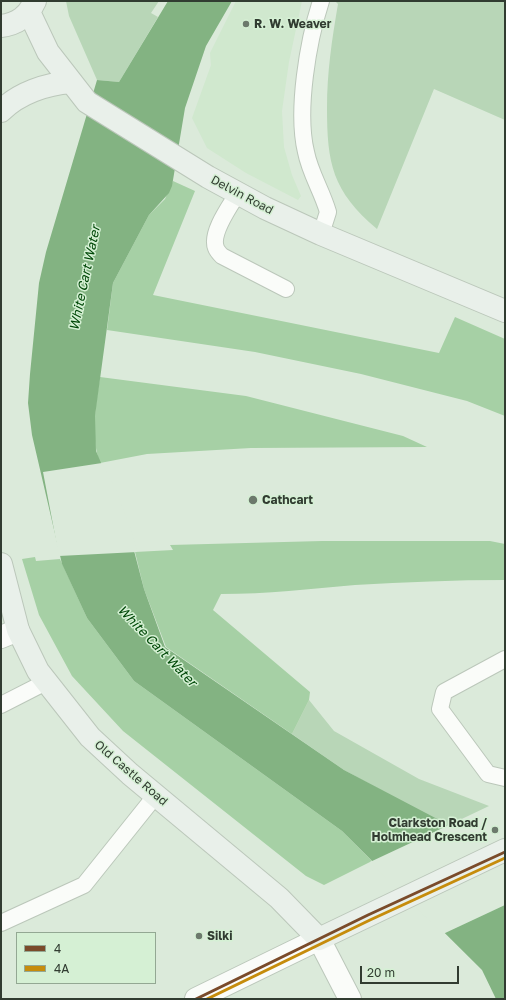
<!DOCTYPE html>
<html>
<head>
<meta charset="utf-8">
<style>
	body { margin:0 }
	#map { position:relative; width:506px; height:1000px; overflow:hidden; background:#dbeada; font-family:"Golos Text",sans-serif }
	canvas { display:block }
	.frame { position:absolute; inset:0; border:2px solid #313c31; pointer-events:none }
	.legend { position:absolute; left:16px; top:932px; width:140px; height:52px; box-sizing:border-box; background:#d5f0d4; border:1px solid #93a893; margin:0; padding:5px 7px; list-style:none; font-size:12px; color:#313c31 }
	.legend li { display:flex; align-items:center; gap:8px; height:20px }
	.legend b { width:20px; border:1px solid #93a893 }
	.scale { position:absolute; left:360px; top:966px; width:99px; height:18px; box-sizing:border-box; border:2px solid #313c31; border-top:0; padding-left:5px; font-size:12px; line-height:14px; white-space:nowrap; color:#313c31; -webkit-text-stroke:3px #d5f0d4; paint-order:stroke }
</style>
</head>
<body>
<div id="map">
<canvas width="506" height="1000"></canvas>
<div class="frame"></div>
<ul class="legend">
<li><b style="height:5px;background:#7a4b2a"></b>4</li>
<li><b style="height:5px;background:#c68c0c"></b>4A</li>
</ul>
<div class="scale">20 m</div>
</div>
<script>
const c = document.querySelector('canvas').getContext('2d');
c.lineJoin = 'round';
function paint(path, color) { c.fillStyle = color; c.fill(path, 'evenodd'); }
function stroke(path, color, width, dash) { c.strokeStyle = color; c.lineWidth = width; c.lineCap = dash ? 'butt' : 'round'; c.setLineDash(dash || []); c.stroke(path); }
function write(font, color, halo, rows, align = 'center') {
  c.font = font + ' "Golos Text",sans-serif'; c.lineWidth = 3; c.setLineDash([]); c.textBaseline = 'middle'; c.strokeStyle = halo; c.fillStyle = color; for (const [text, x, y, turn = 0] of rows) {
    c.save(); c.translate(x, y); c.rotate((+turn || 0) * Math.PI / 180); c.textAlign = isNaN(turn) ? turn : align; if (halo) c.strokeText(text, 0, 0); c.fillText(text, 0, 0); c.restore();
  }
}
paint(new Path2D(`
	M 236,1 L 302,1 L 289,62 L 282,111 L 284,147 L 292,175 L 301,196 L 298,200 L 246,173 L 207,148 L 192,118 L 211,65 L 210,53 Z`), '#d0e8ce');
paint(new Path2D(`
	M 66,1 L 159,1 L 151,13 L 158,17 L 119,82 L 97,80 L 69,16 Z
	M 335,1 L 505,1 L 505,120 L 434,89 L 377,229 C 332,191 327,163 327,108 C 327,72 332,39 338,4 Z
	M 309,700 L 334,731 L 419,779 L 489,806 L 447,826 L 344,770 L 292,734 Z`), '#b8d6b7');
paint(new Path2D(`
	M 173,181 L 195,191 L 153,295 L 439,353 L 455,317 L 505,339 L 505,416 L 467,401 L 361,374 L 255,352 L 107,330 L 113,283 L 149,215 L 165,199 Z
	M 100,377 L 246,396 L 403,436 L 427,447 L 251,448 L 147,454 L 100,463 C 90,436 96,404 100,377 Z
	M 322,541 L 490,541 L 505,544 L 505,580 C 455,580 405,582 355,585 C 311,589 267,594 221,594 L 213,610 L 310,692 L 309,700 L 292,734 L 166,647 L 144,589 L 135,552 L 173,550 L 170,545 Z
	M 35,557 L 36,561 L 60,559 L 87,618 L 134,681 L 342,831 L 372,861 L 324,885 L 306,876 L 123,731 L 72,676 L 39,615 L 22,559 Z`), '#a6d0a5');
paint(new Path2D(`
	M 168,1 L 232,1 L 206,46 L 185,108 L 172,186 L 169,193 L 149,215 L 113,283 L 95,416 L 96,451 L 127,524 L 144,589 L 165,647 L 344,770 L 443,822 L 505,882 L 505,999 L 496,999 L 482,970 L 342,831 L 134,681 L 87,618 L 62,564 L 32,435 L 28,403 L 30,374 L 39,283 L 46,252 L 97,80 L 119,82 Z`), '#83b382');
paint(new Path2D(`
	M 102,463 L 116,490 L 129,524 L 137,552 L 59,556 L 43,472 Z
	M 449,825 L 505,879 L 505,905 L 443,934 L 370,862 Z`), '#dbeada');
const service = new Path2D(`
	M 238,193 C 230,206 210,233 216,248 C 217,251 220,254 222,256 L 286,289
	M 321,234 L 328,212 C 322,191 310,173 306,152 C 296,111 308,41 321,1
	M 505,659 L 444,692 L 440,709 L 488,774 L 505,778
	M 1,705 L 46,682
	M 1,923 L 84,885 L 156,795`);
const minor = new Path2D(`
	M 1,637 L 18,630
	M 319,939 L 350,999`);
const tertiary = new Path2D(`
	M 196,999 L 319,939`);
const secondary = new Path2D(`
	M 29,12 L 48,52 L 87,102 L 208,177 L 265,208 L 321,234 L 505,311
	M 1,26 C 18,24 28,16 35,1
	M 1,111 C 19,93 46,84 71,82
	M 1,564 L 18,630 L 38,671 L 90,737 L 130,774 L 279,898 L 319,939 L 505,850`);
stroke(service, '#bbc7ba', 18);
stroke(minor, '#bbc7ba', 24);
stroke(tertiary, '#bbc7ba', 24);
stroke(secondary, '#bbc7ba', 24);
stroke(service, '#fafcf9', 16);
stroke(minor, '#fafcf9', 22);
stroke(tertiary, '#fafcf9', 22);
stroke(secondary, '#e9f0ea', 22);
stroke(new Path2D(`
	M 196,999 L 368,915 L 505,852`), '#7a4b2a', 3);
stroke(new Path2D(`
	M 207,999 L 370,920 L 505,858`), '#c68c0c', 3);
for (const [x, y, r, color] of [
	[246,24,4,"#6c796c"],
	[253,500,5,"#6c796c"],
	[495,830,4,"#6c796c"],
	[199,936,4,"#6c796c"]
]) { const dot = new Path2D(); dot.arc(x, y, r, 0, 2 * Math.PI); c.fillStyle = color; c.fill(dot); stroke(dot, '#d5f0d4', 1.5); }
write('bold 12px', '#313c31', '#d5f0d4', [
	["R. W. Weaver",254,24],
	["Cathcart",262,500],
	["Clarkston Road /",487,823,"right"],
	["Holmhead Crescent",487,837,"right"],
	["Silki",207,936]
], 'left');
write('12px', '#313c31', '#d5f0d4', [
	["Delvin Road",242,195,28],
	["Old Castle Road",131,773,41]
]);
write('italic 13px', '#004808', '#d5f0d4', [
	["White Cart Water",85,278,-78],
	["White Cart Water",157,646,46]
]);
</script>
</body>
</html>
